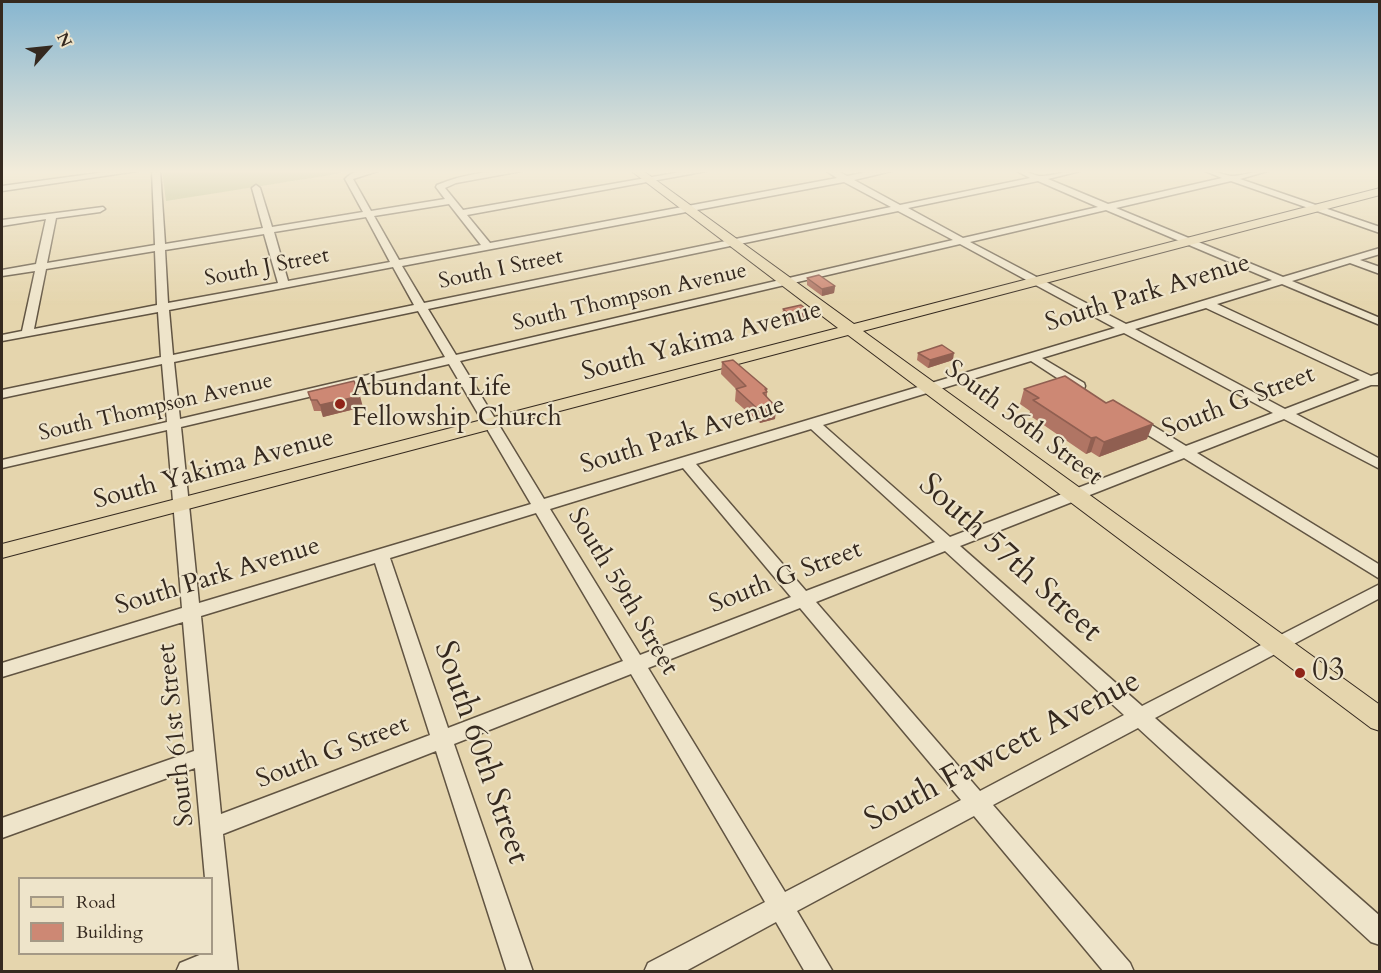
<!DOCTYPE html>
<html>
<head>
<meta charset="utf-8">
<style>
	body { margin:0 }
	#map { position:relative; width:1381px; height:973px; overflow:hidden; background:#e5d5ad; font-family:Cardo,serif }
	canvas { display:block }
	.frame { position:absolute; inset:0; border:3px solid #35291f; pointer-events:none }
	.legend { position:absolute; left:18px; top:877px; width:195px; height:78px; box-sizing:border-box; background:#eee4ca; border:2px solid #a49986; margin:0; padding:8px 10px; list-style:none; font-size:18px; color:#35291f }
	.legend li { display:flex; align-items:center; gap:12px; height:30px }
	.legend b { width:30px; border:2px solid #a49986 }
	.north { position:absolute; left:18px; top:18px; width:60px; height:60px; -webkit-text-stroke:4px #eee4ca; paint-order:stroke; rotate:63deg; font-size:16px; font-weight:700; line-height:24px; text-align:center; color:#35291f }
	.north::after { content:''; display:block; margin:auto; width:21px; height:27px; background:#35291f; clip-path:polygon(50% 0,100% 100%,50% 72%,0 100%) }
</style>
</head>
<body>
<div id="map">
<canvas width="1381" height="973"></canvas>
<div class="frame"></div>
<ul class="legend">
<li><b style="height:8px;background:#e5d5ad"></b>Road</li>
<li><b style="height:16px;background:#cd8874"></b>Building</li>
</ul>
<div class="north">N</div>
</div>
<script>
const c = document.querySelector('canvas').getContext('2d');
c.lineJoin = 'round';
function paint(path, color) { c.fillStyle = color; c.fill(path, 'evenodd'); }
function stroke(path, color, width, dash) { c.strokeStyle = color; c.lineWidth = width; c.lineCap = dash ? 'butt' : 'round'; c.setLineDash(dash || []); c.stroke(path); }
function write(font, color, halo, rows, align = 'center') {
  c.font = font + ' Cardo,serif'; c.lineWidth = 4.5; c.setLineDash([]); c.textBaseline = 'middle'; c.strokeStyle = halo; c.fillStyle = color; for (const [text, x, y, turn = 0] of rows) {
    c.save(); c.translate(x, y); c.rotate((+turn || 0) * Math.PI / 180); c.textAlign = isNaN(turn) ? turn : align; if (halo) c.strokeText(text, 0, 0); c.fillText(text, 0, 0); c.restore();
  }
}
paint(new Path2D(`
	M 347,170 L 337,174 L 166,201 L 162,171 Z`), '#b8bc88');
const minor = new Path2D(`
	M 120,170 L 144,170 L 2,191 L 2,186 Z
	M 152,170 L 160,170 L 165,244 L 263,228 L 252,188 L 256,185 L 260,188 L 272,227 L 363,212 L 345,179 C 354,169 368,170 381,170 L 353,179 L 371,211 L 445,199 L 436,187 L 437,185 C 465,173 497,170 527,170 L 456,183 L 445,188 L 463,210 L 692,170 L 712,170 L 467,215 L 490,243 L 837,178 L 825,170 L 836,170 L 847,176 L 877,170 L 896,170 L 854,180 L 900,205 L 1030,178 L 1015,170 C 1025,170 1030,174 1039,176 C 1047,177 1072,170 1084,170 L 1048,179 L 1108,204 L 1222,178 L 1203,170 C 1214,170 1223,175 1232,176 C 1243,176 1258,170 1271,170 L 1240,179 L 1380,227 L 1380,233 L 1231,181 L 1116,208 L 1283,277 L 1380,248 L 1380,254 L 1360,260 L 1380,267 L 1380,274 L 1350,263 L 1292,281 L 1380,318 L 1380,325 L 1282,284 L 1217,304 L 1371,376 L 1380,373 L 1379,385 L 1371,385 L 1296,414 L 1380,459 L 1380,469 L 1284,419 L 1197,453 L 1380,565 L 1380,579 L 1184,458 L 960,546 L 1142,706 L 1380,584 L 1380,598 L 1155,718 L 1380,916 L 1380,945 L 1371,942 L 1138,728 L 993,805 L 1130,963 L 1134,972 L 1104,972 L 974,816 L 797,911 L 833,972 L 805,972 L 776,922 L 684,972 L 644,972 L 648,963 L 765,902 L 631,674 L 454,744 L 533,972 L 507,972 L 436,751 L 223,834 L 238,972 L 176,972 L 180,963 L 202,954 L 212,954 L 212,878 L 205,878 L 195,768 L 2,838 L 2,818 L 194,751 L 183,622 L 2,677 L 2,663 L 182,608 L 167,430 L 2,468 L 2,460 L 167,422 L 162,364 L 2,398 L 2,390 L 161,357 L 158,312 L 2,341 L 2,335 L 22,331 L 35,271 L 2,276 L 2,270 L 36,264 L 46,219 L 2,226 L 2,220 L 103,207 L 105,209 L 100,212 L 56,218 L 47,263 L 155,245 ZM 1038,181 L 1098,207 L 963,238 L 908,208 ZM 844,182 L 891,207 L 424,303 L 402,266 ZM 449,204 L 481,245 L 399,260 L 374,216 ZM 1106,210 L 1272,280 L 1126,324 L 970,242 ZM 898,211 L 953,240 L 456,355 L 428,309 ZM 366,217 L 390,262 L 288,281 L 274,232 ZM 264,234 L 278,283 L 168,303 L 165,250 ZM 960,244 L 1115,328 L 544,499 L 460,361 ZM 155,251 L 157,305 L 34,329 L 46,269 ZM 393,267 L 414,305 L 173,355 L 169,310 ZM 1206,308 L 1360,380 L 1285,409 L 1135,329 ZM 418,311 L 445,357 L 180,419 L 174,362 ZM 1124,333 L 1273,413 L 1186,446 L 1140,418 L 1130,418 L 1128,421 L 1130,424 L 1174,451 L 950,537 L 823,425 L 1031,361 L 1074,389 L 1084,389 L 1085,386 L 1084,383 L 1042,358 ZM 449,364 L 531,504 L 199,603 L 181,427 ZM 811,429 L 935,542 L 806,591 L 696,464 ZM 683,468 L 791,597 L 640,655 L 550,509 ZM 536,513 L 623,661 L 448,728 L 390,558 ZM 945,551 L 1124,715 L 980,791 L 816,602 ZM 375,563 L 430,735 L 221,814 L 201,616 ZM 800,608 L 961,800 L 785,892 L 648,668 Z`);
const major = new Path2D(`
	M 630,170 L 642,170 L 854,324 L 1380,188 L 1380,195 L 863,331 L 1380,705 L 1380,731 L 1371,728 L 848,335 L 2,558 L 2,544 L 838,328 Z`);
stroke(minor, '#615442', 3);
stroke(major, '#35291f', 2);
paint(minor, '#eee4ca');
paint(major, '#e5d5ad');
paint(new Path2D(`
	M 807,278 L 835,286 L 834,293 L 822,296 L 807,285 Z
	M 783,309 L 810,319 L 792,324 L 782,316 Z
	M 918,353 L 953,360 L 928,368 L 917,360 Z
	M 722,362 L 767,389 L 767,398 L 776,407 L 775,419 L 760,423 L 735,401 L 736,389 L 721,374 Z
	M 1024,389 L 1147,439 L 1099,457 L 1091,452 L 1086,454 L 1029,415 L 1030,411 L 1020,404 Z
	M 308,392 L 363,407 L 323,417 L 321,411 L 314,411 Z`), '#b07564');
paint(new Path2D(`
	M 835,286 L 834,293 L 822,296 L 822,289 Z
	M 810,312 L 810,319 L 792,324 L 792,317 Z
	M 954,353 L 953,360 L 928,368 L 930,360 Z
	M 360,396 L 363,407 L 323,417 L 320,405 Z
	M 776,407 L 775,419 L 760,423 L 760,411 Z
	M 1153,424 L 1147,439 L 1099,457 L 1104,442 Z
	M 1096,437 L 1091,452 L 1086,454 L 1091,438 Z`), '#905f51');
const building = new Path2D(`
	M 819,275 L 835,286 L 822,289 L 807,278 Z
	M 801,305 L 810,312 L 792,317 L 783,309 Z
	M 942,345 L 954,353 L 930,360 L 918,353 Z
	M 733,360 L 767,389 L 765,389 L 767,392 L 763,393 L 776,407 L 760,411 L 736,389 L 746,386 L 722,362 Z
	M 1065,376 L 1106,403 L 1113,400 L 1153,424 L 1104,442 L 1096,437 L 1091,438 L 1033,400 L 1039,398 L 1024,389 Z
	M 354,381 L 360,396 L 320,405 L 317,400 L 311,400 L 308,392 Z`);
paint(building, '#cd8874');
stroke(building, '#905f51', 1.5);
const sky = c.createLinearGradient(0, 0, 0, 306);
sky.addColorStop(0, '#87b6d0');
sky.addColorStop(0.56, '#f3ecda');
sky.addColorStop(1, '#f3ecda00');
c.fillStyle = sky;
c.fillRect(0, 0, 1381, 306);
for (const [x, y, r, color] of [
	[340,404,6,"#8f2418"],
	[1300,673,6,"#8f2418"]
]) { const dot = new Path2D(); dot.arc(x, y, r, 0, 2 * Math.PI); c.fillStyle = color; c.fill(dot); stroke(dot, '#eee4ca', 2); }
write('22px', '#35291f', '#eee4ca', [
	["South J Street",267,268,-11],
	["South I Street",501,270,-12],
	["South Thompson Avenue",630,298,-13],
	["South Thompson Avenue",156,408,-13]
]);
write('26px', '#35291f', '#eee4ca', [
	["South Park Avenue",1148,294,-17],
	["South Yakima Avenue",702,342,-15],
	["South G Street",1239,403,-21],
	["South 56th Street",1023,424,37],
	["South Park Avenue",683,436,-17],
	["South Yakima Avenue",214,470,-15],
	["South Park Avenue",218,577,-17],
	["South G Street",786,578,-21],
	["South 59th Street",622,592,59],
	["South 61st Street",177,735,-96],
	["South G Street",333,753,-21]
]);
write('26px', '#35291f', '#eee4ca', [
	["Abundant Life",352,389],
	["Fellowship Church",352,419]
], 'left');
write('32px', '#35291f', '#eee4ca', [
	["South 57th Street",1009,559,42],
	["South Fawcett Avenue",1003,752,-28],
	["South 60th Street",480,753,71]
]);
write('32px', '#35291f', '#eee4ca', [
	["03",1312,673]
], 'left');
</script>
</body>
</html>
